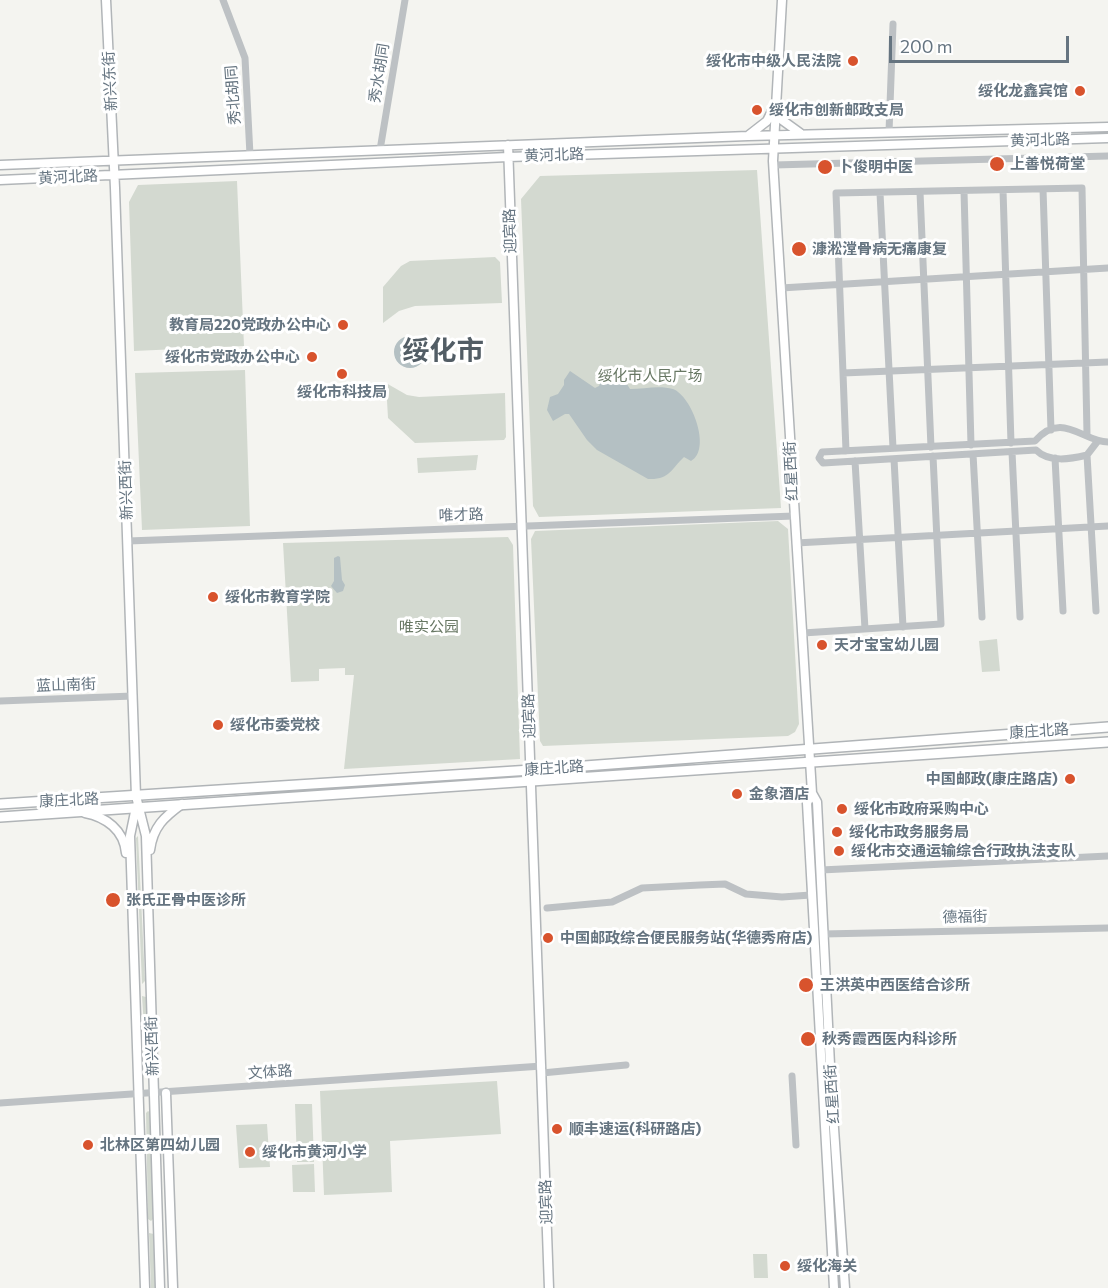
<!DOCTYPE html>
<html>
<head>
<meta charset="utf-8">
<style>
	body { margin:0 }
	#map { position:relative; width:1108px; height:1288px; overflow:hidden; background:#f4f4f0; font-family:Commissioner,sans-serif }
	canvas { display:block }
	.scale { position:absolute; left:889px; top:36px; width:180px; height:27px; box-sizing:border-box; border:3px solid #657480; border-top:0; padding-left:8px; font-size:18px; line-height:21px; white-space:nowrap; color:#657480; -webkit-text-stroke:4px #fff; paint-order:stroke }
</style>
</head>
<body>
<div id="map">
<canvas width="1108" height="1288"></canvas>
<div class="scale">200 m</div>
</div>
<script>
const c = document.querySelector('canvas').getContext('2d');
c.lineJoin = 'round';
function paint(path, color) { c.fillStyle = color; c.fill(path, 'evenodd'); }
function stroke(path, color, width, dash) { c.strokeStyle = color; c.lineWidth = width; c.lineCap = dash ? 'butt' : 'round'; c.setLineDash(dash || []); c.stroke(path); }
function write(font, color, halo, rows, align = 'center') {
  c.font = font + ' Commissioner,"Noto Sans SC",sans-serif'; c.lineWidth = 6; c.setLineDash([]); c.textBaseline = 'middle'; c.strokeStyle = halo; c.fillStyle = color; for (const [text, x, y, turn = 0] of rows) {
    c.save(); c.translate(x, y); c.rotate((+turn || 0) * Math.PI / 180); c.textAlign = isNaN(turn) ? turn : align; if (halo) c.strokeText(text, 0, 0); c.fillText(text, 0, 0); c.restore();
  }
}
paint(new Path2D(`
	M 757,170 L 781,508 L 539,517 L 533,506 L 521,199 L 540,176 Z
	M 237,181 L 244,346 L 134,351 L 129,202 L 138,185 Z
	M 495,257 L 500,262 L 502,303 L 415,306 L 399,311 L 383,323 L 383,287 L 401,266 L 410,261 Z
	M 245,370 L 250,526 L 142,530 L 135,373 Z
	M 386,383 L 407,395 L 419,397 L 505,393 L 506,437 L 504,440 L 415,443 L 388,418 Z
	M 478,455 L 476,470 L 418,473 L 417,458 Z
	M 778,521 L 788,529 L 799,724 L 795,732 L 788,736 L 543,746 L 540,741 L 531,539 L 535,531 Z
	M 508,537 L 513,545 L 520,759 L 344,769 L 354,675 L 345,675 L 345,668 L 319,669 L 319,681 L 291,682 L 283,543 Z
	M 997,639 L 1000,671 L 982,672 L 979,641 Z
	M 138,836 L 145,981 L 142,984 L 136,838 Z
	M 142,996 L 146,997 L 149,1073 L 147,1074 Z
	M 497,1081 L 501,1134 L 390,1141 L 392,1192 L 324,1195 L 320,1091 Z
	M 295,1104 L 312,1104 L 314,1162 L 297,1162 Z
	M 148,1111 L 151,1113 L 153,1219 L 151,1221 L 148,1219 L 146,1113 Z
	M 267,1124 L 270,1167 L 239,1168 L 236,1125 Z
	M 314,1164 L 315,1192 L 293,1192 L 292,1165 Z
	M 149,1233 L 154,1234 L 156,1288 L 151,1288 Z
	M 753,1254 L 767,1254 L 768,1278 L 754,1278 Z`), '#d3d9d0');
paint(new Path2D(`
	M394 352a16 16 0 1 1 32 0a16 16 0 1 1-32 0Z
	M 607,367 L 623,378 L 630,389 C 644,389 659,385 673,389 C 692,396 712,450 691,461 L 684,457 C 671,469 670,480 648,479 L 597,450 L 587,440 L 569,414 L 565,414 L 553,421 L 547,410 L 550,397 L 558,394 L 564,385 L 564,380 L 570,371 L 595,388 L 599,386 Z
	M 338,556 L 340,557 L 342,580 L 345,585 L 343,591 L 337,593 L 331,586 L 334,581 L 334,558 Z`), '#b4c0c3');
const major = new Path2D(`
	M 106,0 L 115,188 L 136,796 L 146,836 L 160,1288
	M 782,0 L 773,161 L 812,793
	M 779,111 L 782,120 L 800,133
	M 749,135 L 767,121 L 775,105
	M 508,145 L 549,1288
	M 0,165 L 748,136 L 1108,127
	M 0,180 L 508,157 L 1108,138
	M 136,807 L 130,836 L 145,1288
	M 85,813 C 106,817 124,830 126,853
	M 150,850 C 153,827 164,817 182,804
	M 166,1093 L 173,1288
	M 834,1288 L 807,803 L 812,793 L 817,802 L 831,1085 L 845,1288`);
const highway = new Path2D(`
	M 0,804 L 531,770 L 1108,727
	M 0,817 L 1108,742`);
stroke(major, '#b1b5b8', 11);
stroke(highway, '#b0b4b7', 12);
stroke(new Path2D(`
	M 223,0 L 245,58 L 250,155
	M 889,132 L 893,24
	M 380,150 L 405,0
	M 774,165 L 1108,156
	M 1043,189 L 1051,430
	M 1003,190 L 1011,443
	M 964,191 L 971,445
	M 920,192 L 931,447
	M 880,193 L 893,448
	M 781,288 L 1108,268
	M 843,373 L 1108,362
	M 1097,442 L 1087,455 C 1071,459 1049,463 1036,450 L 823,463 L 819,458 L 822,452 L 1035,441 C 1062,410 1083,442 1108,442
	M 846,451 L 836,193 L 1082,188 L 1087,434
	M 1012,452 L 1020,617
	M 973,454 L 982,617
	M 1087,455 L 1096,611
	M 1055,458 L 1063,611
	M 894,459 L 903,627
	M 855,461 L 865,629
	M 128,541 L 794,516
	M 796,543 L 1108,526
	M 803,633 L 941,624 L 933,456
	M 0,701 L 133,696
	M 821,870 L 1108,856
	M 547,908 L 612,902 L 642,888 L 700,885 L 725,884 L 746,894 L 782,897 L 811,895
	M 823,934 L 1108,928
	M 542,1073 L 626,1065
	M 792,1076 L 796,1145
	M 0,1103 L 542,1066`), '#bdc1c4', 7);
stroke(major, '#fff', 8);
stroke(highway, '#fff', 9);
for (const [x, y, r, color] of [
	[853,61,6,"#d8532d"],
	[1080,91,6,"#d8532d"],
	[757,110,6,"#d8532d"],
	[997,164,8,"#d8532d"],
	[825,167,8,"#d8532d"],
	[799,249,8,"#d8532d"],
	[343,325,6,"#d8532d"],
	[312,357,6,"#d8532d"],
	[342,374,6,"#d8532d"],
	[213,597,6,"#d8532d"],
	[822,645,6,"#d8532d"],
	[218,725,6,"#d8532d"],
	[1070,779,6,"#d8532d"],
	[737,794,6,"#d8532d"],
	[842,809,6,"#d8532d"],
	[837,832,6,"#d8532d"],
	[839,851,6,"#d8532d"],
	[113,900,8,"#d8532d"],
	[548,938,6,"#d8532d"],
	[806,985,8,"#d8532d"],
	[808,1039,8,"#d8532d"],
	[557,1129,6,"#d8532d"],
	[88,1145,6,"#d8532d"],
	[250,1152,6,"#d8532d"],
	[785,1266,6,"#d8532d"]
]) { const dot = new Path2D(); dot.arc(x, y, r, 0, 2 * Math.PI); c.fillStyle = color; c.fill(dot); stroke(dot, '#fff', 2); }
write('bold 15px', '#657480', '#fff', [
	["绥化市中级人民法院",841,61,"right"],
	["绥化龙鑫宾馆",1068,91,"right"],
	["绥化市创新邮政支局",769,110],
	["上善悦荷堂",1010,164],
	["卜俊明中医",838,167],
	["漮淞漟骨病无痛康复",812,249],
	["教育局220党政办公中心",331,325,"right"],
	["绥化市党政办公中心",300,357,"right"],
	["绥化市科技局",342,392,"center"],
	["绥化市教育学院",225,597],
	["天才宝宝幼儿园",834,645],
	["绥化市委党校",230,725],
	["中国邮政(康庄路店)",1058,779,"right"],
	["金象酒店",749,794],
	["绥化市政府采购中心",854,809],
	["绥化市政务服务局",849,832],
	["绥化市交通运输综合行政执法支队",851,851],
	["张氏正骨中医诊所",126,900],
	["中国邮政综合便民服务站(华德秀府店)",560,938],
	["王洪英中西医结合诊所",820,985],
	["秋秀霞西医内科诊所",822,1039],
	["顺丰速运(科研路店)",569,1129],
	["北林区第四幼儿园",100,1145],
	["绥化市黄河小学",262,1152],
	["绥化海关",797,1266]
], 'left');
write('15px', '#657480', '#fff', [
	["秀水胡同",379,73,-81],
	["新兴东街",110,81,-93],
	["秀北胡同",233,95,-94],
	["黄河北路",1040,140,-2],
	["黄河北路",554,155,-2],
	["黄河北路",68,177,-3],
	["迎宾路",510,231,-92],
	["红星西街",791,471,-93],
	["新兴西街",126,490,-92],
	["唯才路",461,515,-2],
	["蓝山南街",66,685,-2],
	["迎宾路",529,716,-92],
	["康庄北路",1039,731,-4],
	["康庄北路",554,768,-4],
	["康庄北路",69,800,-3],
	["德福街",965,917,-1],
	["新兴西街",152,1046,-92],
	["文体路",270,1072,-4],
	["红星西街",832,1094,-94],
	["迎宾路",546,1202,-92]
]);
write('15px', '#677763', '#fff', [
	["绥化市人民广场",650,376],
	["唯实公园",429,627]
]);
write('bold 27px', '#525d65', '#fff', [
	["绥化市",443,351]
]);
</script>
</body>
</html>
